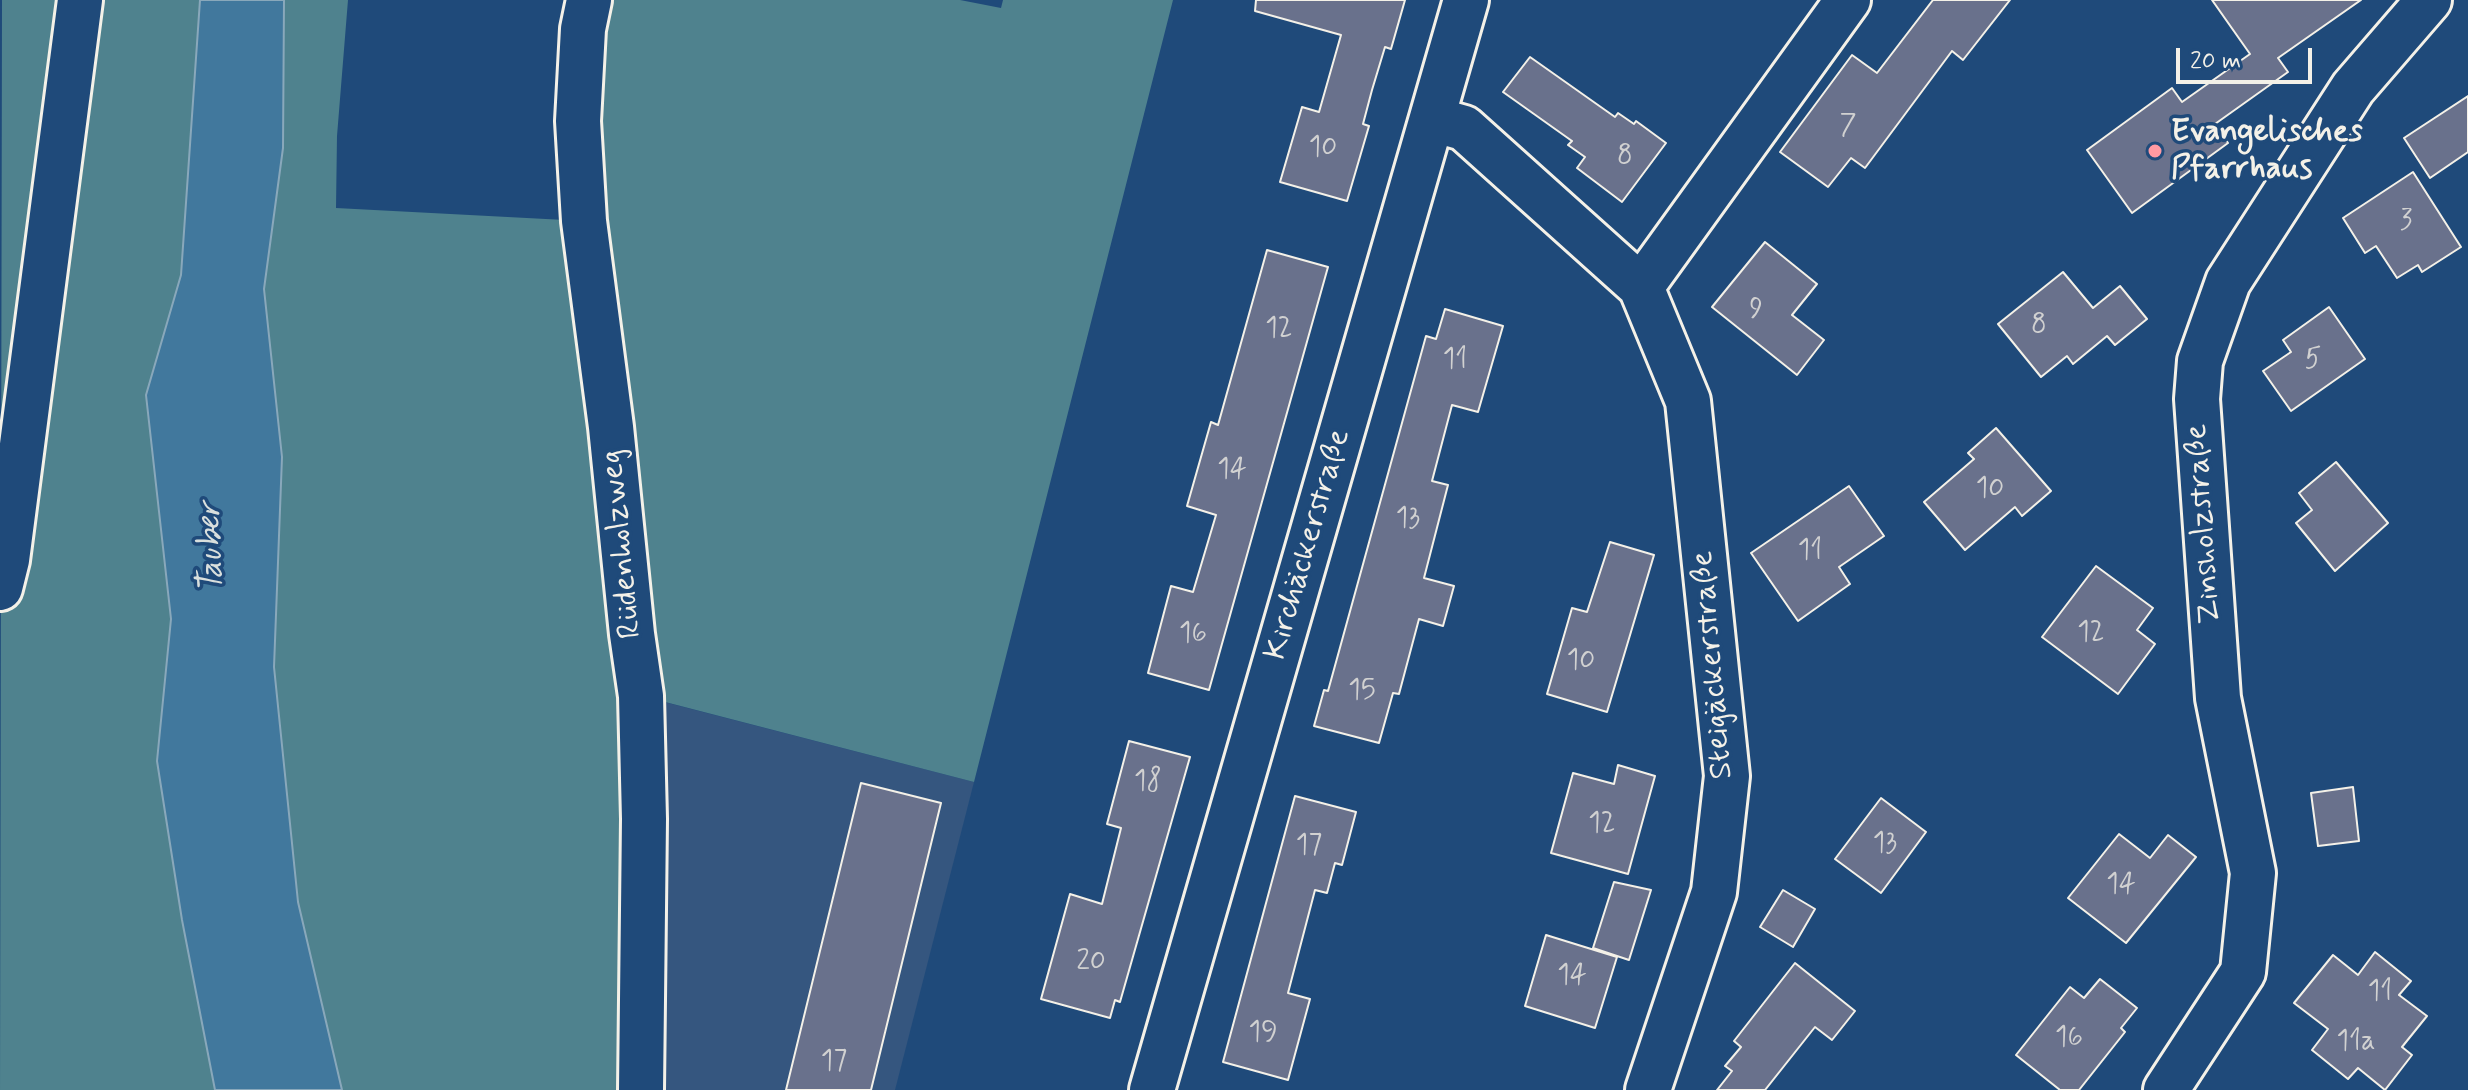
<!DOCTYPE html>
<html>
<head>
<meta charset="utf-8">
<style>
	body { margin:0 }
	#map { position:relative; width:2468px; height:1090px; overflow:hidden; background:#1f4a7a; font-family:Mynerve,sans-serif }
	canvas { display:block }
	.scale { position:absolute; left:2176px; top:48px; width:136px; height:36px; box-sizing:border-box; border:4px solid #f4f1e8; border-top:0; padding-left:10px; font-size:24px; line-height:28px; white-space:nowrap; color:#f4f1e8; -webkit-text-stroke:6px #1f4a7a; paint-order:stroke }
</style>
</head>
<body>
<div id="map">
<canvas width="2468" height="1090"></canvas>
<div class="scale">20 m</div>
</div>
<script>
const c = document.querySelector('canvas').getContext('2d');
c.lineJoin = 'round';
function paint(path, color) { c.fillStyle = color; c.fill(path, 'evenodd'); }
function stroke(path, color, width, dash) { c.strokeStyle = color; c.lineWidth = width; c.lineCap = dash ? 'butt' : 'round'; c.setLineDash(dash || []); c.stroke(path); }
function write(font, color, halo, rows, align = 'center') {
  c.font = font + ' Mynerve,sans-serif'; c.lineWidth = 7; c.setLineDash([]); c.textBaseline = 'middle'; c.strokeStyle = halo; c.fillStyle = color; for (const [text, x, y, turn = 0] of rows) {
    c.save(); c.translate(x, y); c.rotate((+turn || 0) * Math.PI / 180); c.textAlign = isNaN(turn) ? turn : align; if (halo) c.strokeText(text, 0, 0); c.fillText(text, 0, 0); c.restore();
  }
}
paint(new Path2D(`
	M 641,696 L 974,782 L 895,1090 L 641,1090 Z`), '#35567f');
paint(new Path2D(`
	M 2,0 L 200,0 L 181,275 L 146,395 L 171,619 L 158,761 L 182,920 L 215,1090 L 0,1090 Z
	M 284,0 L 348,0 L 337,136 L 336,208 L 584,221 L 589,0 L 960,0 L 1001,8 L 1003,0 L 1173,0 L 974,782 L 642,696 L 641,1090 L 342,1090 L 298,902 L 274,667 L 282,457 L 264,289 L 283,148 Z`), '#4f828e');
const water = new Path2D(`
	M 200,0 L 284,0 L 283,148 L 264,289 L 282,457 L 274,667 L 298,902 L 342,1090 L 215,1090 L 182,920 L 157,761 L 171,619 L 146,395 L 181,275 Z`);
paint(water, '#41789d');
stroke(water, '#89a8bb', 2);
const building = new Path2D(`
	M 1256,0 L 1405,0 L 1391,49 L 1385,47 L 1372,90 L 1363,124 L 1369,126 L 1347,201 L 1280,182 L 1302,107 L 1319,112 L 1341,35 L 1255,11 Z
	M 1933,0 L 2010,0 L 1963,60 L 1952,51 L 1865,168 L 1851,158 L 1828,187 L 1780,152 L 1852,55 L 1877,73 Z
	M 2212,0 L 2361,0 L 2278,58 L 2288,72 L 2215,124 L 2228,143 L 2132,213 L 2087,150 L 2172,88 L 2182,102 L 2250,54 Z
	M 1530,57 L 1615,117 L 1618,113 L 1634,124 L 1636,121 L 1666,143 L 1622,202 L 1577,168 L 1585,157 L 1568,145 L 1572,141 L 1503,92 Z
	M 2468,96 L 2468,152 L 2430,178 L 2404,138 Z
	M 2413,172 L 2461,247 L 2422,272 L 2418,265 L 2397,278 L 2376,246 L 2365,253 L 2343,218 Z
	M 1765,242 L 1817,284 L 1792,315 L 1824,340 L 1797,375 L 1712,307 Z
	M 1267,250 L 1328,267 L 1209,690 L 1148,673 L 1171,586 L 1193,592 L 1216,515 L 1187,506 L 1211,422 L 1218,425 Z
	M 2063,272 L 2093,308 L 2120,286 L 2147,319 L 2115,345 L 2107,336 L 2073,364 L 2067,356 L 2041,377 L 1998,324 Z
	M 2329,307 L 2365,359 L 2291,411 L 2263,371 L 2291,352 L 2283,340 Z
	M 1445,309 L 1503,326 L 1478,412 L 1452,405 L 1432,481 L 1448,485 L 1424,578 L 1454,586 L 1443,626 L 1419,619 L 1399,694 L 1393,693 L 1379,743 L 1314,726 L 1324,690 L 1328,691 L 1426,336 L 1436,339 Z
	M 1996,428 L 2051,491 L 2022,516 L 2015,507 L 1965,550 L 1924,502 L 1974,459 L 1968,453 Z
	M 2336,462 L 2388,523 L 2335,571 L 2296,523 L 2312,510 L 2299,493 Z
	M 1849,486 L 1884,536 L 1839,567 L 1850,584 L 1798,621 L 1751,553 Z
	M 1610,542 L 1654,555 L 1607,712 L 1547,694 L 1572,608 L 1587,612 Z
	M 2096,566 L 2153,608 L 2137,630 L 2155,644 L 2118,694 L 2042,637 Z
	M 1129,741 L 1190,757 L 1120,1002 L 1115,1000 L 1110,1018 L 1041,999 L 1070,894 L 1102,904 L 1121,828 L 1107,824 Z
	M 1618,765 L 1655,776 L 1628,874 L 1551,853 L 1573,773 L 1614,784 Z
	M 861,783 L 941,803 L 871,1090 L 786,1090 Z
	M 2353,787 L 2359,841 L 2318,846 L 2311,793 Z
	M 1295,796 L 1356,812 L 1342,865 L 1335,863 L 1327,893 L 1315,890 L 1288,993 L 1310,999 L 1288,1080 L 1223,1062 Z
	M 1881,798 L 1926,832 L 1881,893 L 1835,859 Z
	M 2119,834 L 2150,858 L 2168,835 L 2196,857 L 2126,943 L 2068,898 Z
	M 1614,882 L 1651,890 L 1629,960 L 1593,948 Z
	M 1783,890 L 1815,909 L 1793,947 L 1760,927 Z
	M 1546,935 L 1617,957 L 1595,1028 L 1525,1006 Z
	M 2375,952 L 2411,981 L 2399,995 L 2427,1016 L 2402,1047 L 2412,1055 L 2385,1090 L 2358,1068 L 2348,1079 L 2312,1050 L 2328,1029 L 2294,1003 L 2333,955 L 2358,975 Z
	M 1795,963 L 1855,1011 L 1832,1040 L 1815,1027 L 1765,1090 L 1717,1090 L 1732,1071 L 1725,1066 L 1741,1047 L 1734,1041 Z
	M 2100,979 L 2137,1008 L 2121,1028 L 2125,1032 L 2079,1090 L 2060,1090 L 2016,1055 L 2070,987 L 2084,998 Z`);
paint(building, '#69718c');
stroke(building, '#f4f1e8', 2);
const minor = new Path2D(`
	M 589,0 L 583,29 L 578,121 L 584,221 L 611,427 L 632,634 L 641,696 L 644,819 L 641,1090
	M 1432,119 L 1464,128 L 1641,287
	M 1152,1090 L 1466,0
	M 1648,1090 L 1714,892 L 1727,776 L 1688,401 L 1641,287 L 1848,0
	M 2166,1090 L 2243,972 L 2253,873 L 2218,698 L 2197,399 L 2200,361 L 2228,282 L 2353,88 L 2429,0`);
const major = new Path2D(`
	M 0,588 L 7,560 L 80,0`);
stroke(minor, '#f4f1e8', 50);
stroke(major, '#f4f1e8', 50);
stroke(minor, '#1f4a7a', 44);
stroke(major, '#1f4a7a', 44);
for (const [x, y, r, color] of [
	[2155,151,8,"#ff9aa2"]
]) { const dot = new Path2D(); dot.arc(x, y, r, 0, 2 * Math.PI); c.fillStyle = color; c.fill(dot); stroke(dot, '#1f4a7a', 3); }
write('28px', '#d1d1d1', null, [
	["7",1848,127],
	["10",1323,149],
	["8",1625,157],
	["3",2406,222],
	["9",1756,311],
	["8",2039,326],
	["12",1279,330],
	["11",1455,361],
	["5",2313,361],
	["14",1232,471],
	["10",1990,490],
	["13",1408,520],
	["11",1810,552],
	["12",2091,634],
	["16",1193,635],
	["10",1581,662],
	["15",1362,692],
	["18",1148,783],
	["12",1602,825],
	["13",1885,845],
	["17",1309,847],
	["14",2121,886],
	["20",1091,963],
	["14",1572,977],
	["11",2380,993],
	["19",1263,1034],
	["16",2069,1039],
	["11a",2356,1043],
	["17",834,1063]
]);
write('bold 32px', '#f4f1e8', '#1f4a7a', [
	["Evangelisches",2171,133],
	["Pfarrhaus",2171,170]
], 'left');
write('32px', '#f4f1e8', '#1f4a7a', [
	["Zinsholzstraße",2205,524,-94],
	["Rüdenholzweg",623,544,-96],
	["Kirchäckerstraße",1309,545,-74],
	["Steigäckerstraße",1714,665,-95]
]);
write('italic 34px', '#d9dfdd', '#1f4a7a', [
	["Tauber",213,548,-91]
]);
</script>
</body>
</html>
